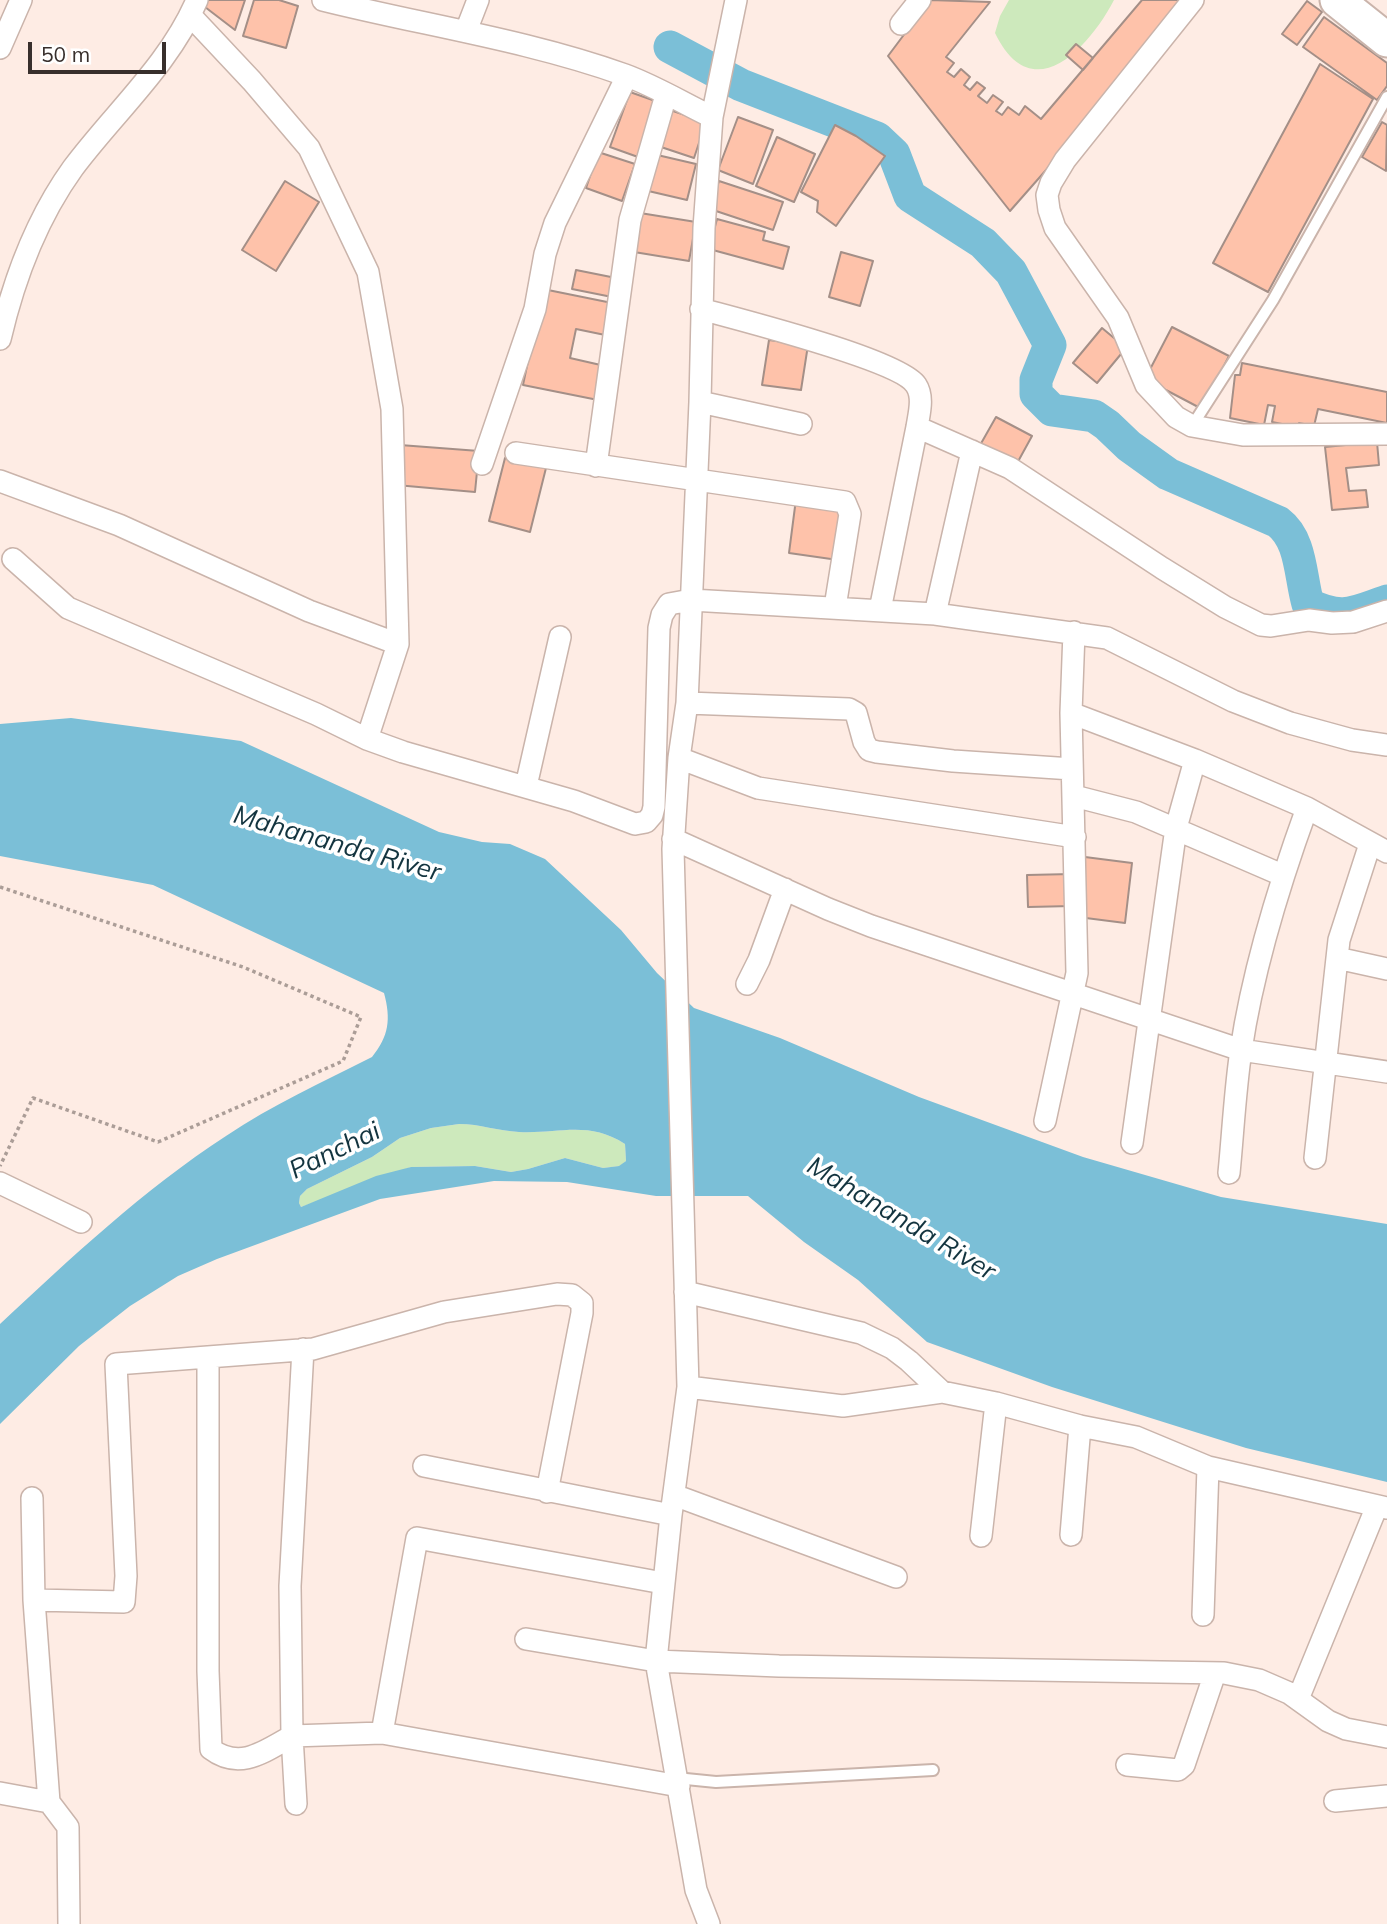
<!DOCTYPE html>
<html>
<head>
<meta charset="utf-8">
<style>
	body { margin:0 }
	#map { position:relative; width:1387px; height:1924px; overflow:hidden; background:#feece4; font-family:Mulish,sans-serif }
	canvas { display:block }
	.scale { position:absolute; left:28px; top:42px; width:138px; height:32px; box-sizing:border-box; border:4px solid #382f2c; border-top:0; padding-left:9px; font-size:21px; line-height:24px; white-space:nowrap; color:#382f2c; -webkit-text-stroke:5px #fff; paint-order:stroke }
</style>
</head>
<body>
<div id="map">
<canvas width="1387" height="1924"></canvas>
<div class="scale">50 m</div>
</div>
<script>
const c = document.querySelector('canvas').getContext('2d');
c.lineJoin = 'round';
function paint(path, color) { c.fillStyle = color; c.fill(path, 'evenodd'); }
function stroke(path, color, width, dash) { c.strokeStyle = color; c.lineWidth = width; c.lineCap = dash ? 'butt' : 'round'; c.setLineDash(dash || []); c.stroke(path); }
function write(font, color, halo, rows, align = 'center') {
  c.font = font + ' Mulish,sans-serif'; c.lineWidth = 7; c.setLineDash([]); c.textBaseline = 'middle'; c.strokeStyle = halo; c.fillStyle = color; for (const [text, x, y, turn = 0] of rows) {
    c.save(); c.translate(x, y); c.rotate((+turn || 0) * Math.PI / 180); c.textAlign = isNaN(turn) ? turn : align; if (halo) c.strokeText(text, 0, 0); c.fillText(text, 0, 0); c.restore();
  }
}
paint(new Path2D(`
	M 1009,0 L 1114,0 C 1089,48 1032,110 995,33 L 1000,16 Z
	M 459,1124 C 480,1124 498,1131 519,1132 C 559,1134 588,1120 625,1144 L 626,1161 L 620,1166 L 603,1168 L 565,1158 L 528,1169 L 511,1172 L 475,1166 L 411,1167 L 301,1207 L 299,1203 L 300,1196 L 307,1189 L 372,1157 L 400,1138 L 431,1128 Z`), '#cde9bc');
paint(new Path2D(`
	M 71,718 L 241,741 L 439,832 L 482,842 L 510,844 L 545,859 L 621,930 L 657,973 L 694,1008 L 780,1038 L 919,1097 L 1083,1157 L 1221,1197 L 1387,1224 L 1387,1482 L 1246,1448 L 1052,1387 L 927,1342 L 858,1280 L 804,1242 L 748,1196 L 656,1196 L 567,1182 L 494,1181 L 380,1199 L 217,1259 L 178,1276 L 130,1306 L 79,1346 L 0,1424 L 0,1324 C 72,1257 143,1190 226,1136 C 272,1105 323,1082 372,1057 C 389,1036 391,1019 384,993 L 153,885 L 0,856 L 0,724 ZM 459,1124 C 480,1124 498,1131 519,1132 C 559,1134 588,1120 625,1144 L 626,1161 L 619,1166 L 603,1168 L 565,1158 L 528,1169 L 511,1172 L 475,1166 L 411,1167 L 376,1176 L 301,1207 L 299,1203 L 300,1196 L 307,1189 L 372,1157 L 400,1138 L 431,1128 Z`), '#7bbfd7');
stroke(new Path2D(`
	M 670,47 L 741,85 L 877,138 L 894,154 L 910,196 L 983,243 L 1011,272 L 1050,345 L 1036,380 L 1036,394 L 1052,410 L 1094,416 L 1107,425 L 1129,446 L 1168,474 L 1278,522 C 1302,540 1300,577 1308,604 C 1343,621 1352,613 1387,601`), '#7bbfd7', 33);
const building = new Path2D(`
	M 207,0 L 245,0 L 235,30 L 205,7 Z
	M 254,0 L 279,0 L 298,6 L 286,48 L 243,36 Z
	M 930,0 L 990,2 L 946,57 L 954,63 L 947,72 L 954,77 L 961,69 L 970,77 L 964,85 L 970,90 L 977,82 L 985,88 L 978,96 L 987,103 L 993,95 L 1003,102 L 996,111 L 1002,115 L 1008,107 L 1019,115 L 1025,106 L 1041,119 L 1142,0 L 1181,0 L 1098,111 L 1010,211 L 888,56 Z
	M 1307,1 L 1322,12 L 1297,45 L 1282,34 Z
	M 1324,17 L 1387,63 L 1387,86 L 1377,100 L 1303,47 Z
	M 1076,44 L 1093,58 L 1083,70 L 1066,55 Z
	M 1320,64 L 1373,99 L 1268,292 L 1213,263 Z
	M 630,92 L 658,102 L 638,157 L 610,147 Z
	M 670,110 L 706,122 L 694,158 L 658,146 Z
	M 738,117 L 773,130 L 753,184 L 718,170 Z
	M 1382,122 L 1387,125 L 1386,171 L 1362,157 Z
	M 835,125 L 856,136 L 885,156 L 836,226 L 817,212 L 818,201 L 801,192 Z
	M 777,137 L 815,154 L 794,202 L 756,186 Z
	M 598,152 L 635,164 L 622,201 L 586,188 Z
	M 653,154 L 696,164 L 687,200 L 644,190 Z
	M 285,181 L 319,202 L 276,271 L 242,250 Z
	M 719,181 L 783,202 L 773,230 L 710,209 Z
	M 640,213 L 696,222 L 689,261 L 634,252 Z
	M 717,219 L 765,232 L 763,240 L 789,247 L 783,269 L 709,249 Z
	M 841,252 L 873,261 L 860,306 L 829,297 Z
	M 576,270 L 616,278 L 612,297 L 572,289 Z
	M 543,289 L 617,304 L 610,336 L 576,329 L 570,358 L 605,366 L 598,400 L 523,385 Z
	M 1172,327 L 1229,356 L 1202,409 L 1145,379 Z
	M 1102,328 L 1126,348 L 1097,383 L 1073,363 Z
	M 769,340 L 808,345 L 801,390 L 762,385 Z
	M 1242,363 L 1387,392 L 1387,423 L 1318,409 L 1314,426 L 1299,423 L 1297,427 L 1272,422 L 1275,406 L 1268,405 L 1264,425 L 1230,418 L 1235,375 L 1240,375 Z
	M 996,417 L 1032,436 L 1015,467 L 979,447 Z
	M 1377,442 L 1379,465 L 1346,468 L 1349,491 L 1366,490 L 1368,507 L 1332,510 L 1325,447 Z
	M 400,445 L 479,451 L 475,492 L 396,485 Z
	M 505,458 L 546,468 L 530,532 L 489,521 Z
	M 796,499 L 845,506 L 838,560 L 789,553 Z
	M 1085,857 L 1132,863 L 1125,923 L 1078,917 Z
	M 1072,874 L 1072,906 L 1028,907 L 1027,875 Z`);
paint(building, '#fec2aa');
stroke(building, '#a48f87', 2);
const service = new Path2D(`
	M 1192,426 L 1273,300 L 1387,97
	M 676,1778 L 716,1782 L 933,1770`);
const minor = new Path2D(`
	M 323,0 C 423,25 527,40 625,75 C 655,86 683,103 712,117
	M 1193,0 L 1065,160 L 1051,183 L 1047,195 L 1049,210 L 1055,228 L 1118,318 L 1146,385 L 1176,417 L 1192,426 L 1243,435 L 1387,434
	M 190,15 L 252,81 L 309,148 L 368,272 L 392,409 L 398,644 L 367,739
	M 901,24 L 920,0
	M 466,31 L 478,0
	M 0,48 L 21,0
	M 701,309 C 737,319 900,360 916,385 C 924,397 919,414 917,427 L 880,610
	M 0,339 C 14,279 37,218 73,168 C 114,113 170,64 197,0
	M 700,402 L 801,424
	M 917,427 L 1010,468 L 1162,568 L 1225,607 L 1261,625 L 1271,626 L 1309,620 L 1332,623 L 1353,622 L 1387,611
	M 516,453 L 845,502 L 850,514 L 835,607
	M 482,464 L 535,309 L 545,254 L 555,223 L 627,76
	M 596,466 L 630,220 L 666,95
	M 0,481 L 119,525 L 309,611 L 398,644
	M 13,559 L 68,608 L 316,714 L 367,739 L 403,752 L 574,801 L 635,824 L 646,822 L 652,815 L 654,807 L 659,628 L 662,615 L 669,604 L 691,600 L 935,614 L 1107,638 L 1233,701 L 1290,723 L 1352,740 L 1387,745
	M 935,614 L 972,451
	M 687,703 L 849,709 L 856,713 L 864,742 L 869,750 L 877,752 L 953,761 L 1072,769
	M 1071,713 L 1195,760 L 1307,808 L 1387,852
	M 679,758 L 758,788 L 1075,837
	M 526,786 L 560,637
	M 1074,796 L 1136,812 L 1282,875
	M 673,839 L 828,909 L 871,926 L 1241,1050 L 1387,1072
	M 1337,958 L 1387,969
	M 747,984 L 759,960 L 785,889
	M 1045,1121 L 1077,973 L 1071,713 L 1074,632
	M 1132,1143 L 1176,828 L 1195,760
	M 1315,1158 L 1339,940 L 1370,844
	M 1229,1173 C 1233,1132 1235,1091 1241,1050 C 1253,969 1279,885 1307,808
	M 0,1183 L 81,1222
	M 685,1292 L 861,1333 L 892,1348 L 909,1361 L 942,1392 L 996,1403 L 1080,1426 L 1136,1437 L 1208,1467 L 1387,1508
	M 208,1357 L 208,1671 L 211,1749 C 240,1771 265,1751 292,1736 L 290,1586 L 303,1349
	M 688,1387 L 843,1406 L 942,1392
	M 424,1466 L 671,1515
	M 674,1495 L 896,1577
	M 1071,1535 L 1080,1426
	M 981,1536 L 996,1403
	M 663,1583 L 417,1538 L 382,1733 L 679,1786
	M 34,1600 L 124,1602 L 126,1576 L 116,1364 L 313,1349 L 444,1312 L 557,1294 L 572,1295 L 582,1303 L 582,1313 L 547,1492
	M 1203,1615 L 1208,1467
	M 526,1639 L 656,1661 L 779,1666 L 1224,1673 L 1259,1680 L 1289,1693 L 1328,1721 L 1346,1729 L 1387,1737
	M 1298,1699 L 1377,1506
	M 1127,1765 L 1178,1770 L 1184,1765 L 1215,1673
	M 0,1793 L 49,1802 L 34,1600 L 32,1498
	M 1335,1801 L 1387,1796
	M 49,1802 L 68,1827 L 69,1924
	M 296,1804 L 292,1736 L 382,1733
	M 709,1924 L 696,1890 L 656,1661 L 671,1515 L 688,1387 L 673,849 L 679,758 L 687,703 L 700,402 L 704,228 L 712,117 L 736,0`);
const primary = new Path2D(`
	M 1337,0 L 1387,40`);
stroke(service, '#cab4ab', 14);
stroke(minor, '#cab4ab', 24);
stroke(primary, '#cab4ab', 37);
stroke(new Path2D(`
	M 0,887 L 243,967 L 361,1017 L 343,1061 L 158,1142 L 33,1098 L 0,1166`), '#ab9d97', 3.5, [3.5, 3.5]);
stroke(service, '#fff', 10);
stroke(minor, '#fff', 21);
stroke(primary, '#fff', 33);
write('italic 26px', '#13343f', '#fff', [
	["Mahananda River",337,844,16],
	["Panchai",335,1151,-26],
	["Mahananda River",901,1219,31]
]);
</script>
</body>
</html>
